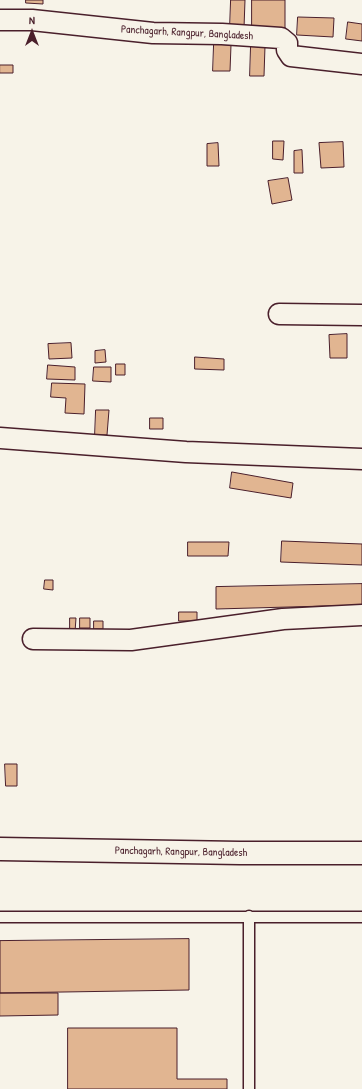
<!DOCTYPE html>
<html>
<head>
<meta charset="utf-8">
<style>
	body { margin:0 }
	#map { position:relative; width:362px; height:1089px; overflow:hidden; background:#f7f3e8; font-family:"Patrick Hand",sans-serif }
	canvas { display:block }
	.north { position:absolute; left:12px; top:12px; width:40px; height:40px; -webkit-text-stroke:3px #f7f3e8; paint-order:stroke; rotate:0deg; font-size:11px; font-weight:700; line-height:16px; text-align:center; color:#4a1f2b }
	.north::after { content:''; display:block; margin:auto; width:14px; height:18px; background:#4a1f2b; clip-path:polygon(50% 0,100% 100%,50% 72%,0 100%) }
</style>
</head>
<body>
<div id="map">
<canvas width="362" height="1089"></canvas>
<div class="north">N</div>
</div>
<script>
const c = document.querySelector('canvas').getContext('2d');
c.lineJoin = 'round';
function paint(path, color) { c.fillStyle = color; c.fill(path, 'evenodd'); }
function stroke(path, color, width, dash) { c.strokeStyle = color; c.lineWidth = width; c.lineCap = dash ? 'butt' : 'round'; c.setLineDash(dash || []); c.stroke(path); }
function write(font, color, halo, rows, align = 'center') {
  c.font = font + ' "Patrick Hand",sans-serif'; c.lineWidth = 3; c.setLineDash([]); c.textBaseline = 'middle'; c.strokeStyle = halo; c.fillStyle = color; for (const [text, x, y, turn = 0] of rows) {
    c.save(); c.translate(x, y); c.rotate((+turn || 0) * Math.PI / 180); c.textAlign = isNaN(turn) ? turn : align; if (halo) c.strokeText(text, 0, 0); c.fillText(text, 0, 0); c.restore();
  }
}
const building = new Path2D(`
	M 26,0 L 43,0 L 43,4 L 26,3 Z
	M 231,0 L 245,0 L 244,28 L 230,27 Z
	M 252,0 L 285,0 L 285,28 L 252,27 Z
	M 298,17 L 334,18 L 333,37 L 297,35 Z
	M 348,22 L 362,24 L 362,41 L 346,39 Z
	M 214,44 L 231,45 L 230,71 L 213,71 Z
	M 251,45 L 265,46 L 264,76 L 250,76 Z
	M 0,65 L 13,65 L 13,73 L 0,73 Z
	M 273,141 L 284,141 L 283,160 L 273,159 Z
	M 343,142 L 344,167 L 321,168 L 319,143 Z
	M 218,143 L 219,166 L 207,166 L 207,144 Z
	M 302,150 L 303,173 L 294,173 L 294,151 Z
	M 288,178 L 292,200 L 272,204 L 268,181 Z
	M 347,334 L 347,358 L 330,358 L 329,335 Z
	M 71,343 L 72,358 L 49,359 L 48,344 Z
	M 105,350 L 106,362 L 95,363 L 95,351 Z
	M 195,357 L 224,359 L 224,370 L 195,369 Z
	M 116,364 L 125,364 L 125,375 L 116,375 Z
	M 48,365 L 75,367 L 75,380 L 47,379 Z
	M 94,367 L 111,367 L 111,382 L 93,381 Z
	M 52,383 L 85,384 L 84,414 L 65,413 L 66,398 L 51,397 Z
	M 96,410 L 109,410 L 107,435 L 95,435 Z
	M 150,418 L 163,418 L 163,429 L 150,429 Z
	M 232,472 L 293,483 L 291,498 L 230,488 Z
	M 282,541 L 362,544 L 362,565 L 281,562 Z
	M 188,542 L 229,542 L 228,556 L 188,556 Z
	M 45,580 L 53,580 L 53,590 L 44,589 Z
	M 362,584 L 362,605 L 216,609 L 216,587 Z
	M 179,612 L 197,612 L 197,621 L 179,621 Z
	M 70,618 L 76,618 L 75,632 L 70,631 Z
	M 80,618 L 90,618 L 90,628 L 80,628 Z
	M 94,621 L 103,621 L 103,629 L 94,629 Z
	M 5,764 L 17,764 L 17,786 L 6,786 Z
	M 189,939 L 189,990 L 0,993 L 0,941 Z
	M 0,993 L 58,993 L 58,1015 L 0,1016 Z
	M 68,1028 L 177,1028 L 177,1079 L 227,1079 L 227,1089 L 68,1089 Z`);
paint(building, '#e1b591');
stroke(building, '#4a1f2b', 1);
const service = new Path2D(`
	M 249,916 L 249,1089
	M 0,917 L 362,917`);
const minor = new Path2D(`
	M 0,20 L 32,20 L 153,33 L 222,34 L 281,38 L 287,43 L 287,50 L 291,56 L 362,64
	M 279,314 L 362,315
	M 0,438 L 186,452 L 362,459
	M 33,639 L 131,640 L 283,619 L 362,615`);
const tertiary = new Path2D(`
	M 0,849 L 240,853 L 362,853`);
stroke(service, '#4a1f2b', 13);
stroke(minor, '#4a1f2b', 23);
stroke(tertiary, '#4a1f2b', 25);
stroke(service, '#f7f3e8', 10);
stroke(minor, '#f7f3e8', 20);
stroke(tertiary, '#f7f3e8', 22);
write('11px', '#4a1f2b', '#f7f3e8', [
	["Panchagarh, Rangpur, Bangladesh",187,33,3],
	["Panchagarh, Rangpur, Bangladesh",181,852,1]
]);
</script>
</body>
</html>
